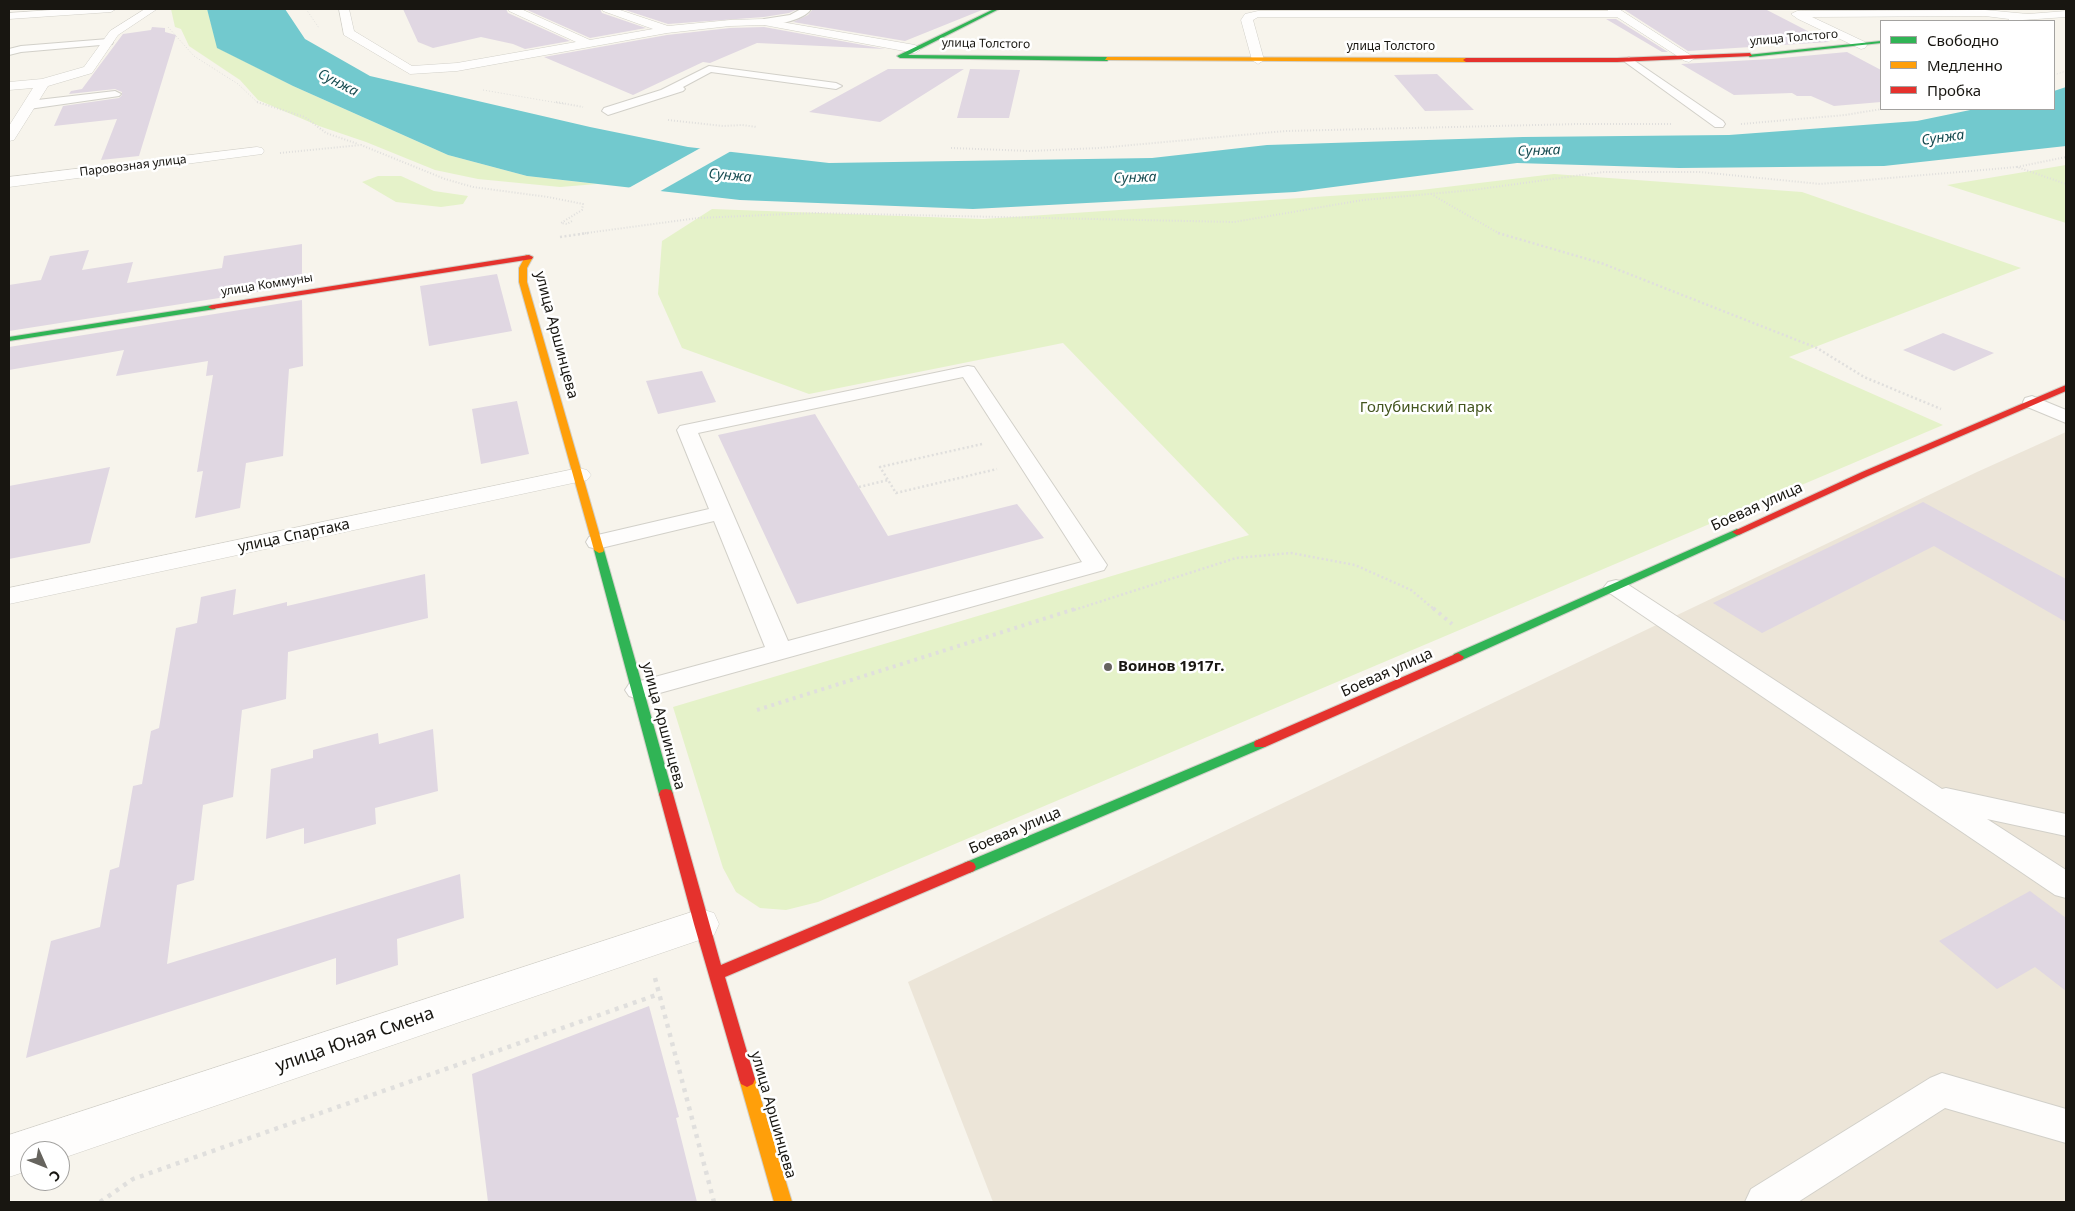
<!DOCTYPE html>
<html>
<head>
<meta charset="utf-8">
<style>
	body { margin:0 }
	#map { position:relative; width:2075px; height:1211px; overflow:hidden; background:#f7f4ec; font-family:"Noto Sans",sans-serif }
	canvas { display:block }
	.frame { position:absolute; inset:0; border:10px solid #181611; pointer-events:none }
	.legend { position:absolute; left:1880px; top:20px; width:175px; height:90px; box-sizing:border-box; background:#fff; border:1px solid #a3a2a0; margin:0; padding:6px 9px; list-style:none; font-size:15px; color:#181611 }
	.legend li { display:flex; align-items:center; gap:10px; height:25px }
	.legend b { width:25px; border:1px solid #a3a2a0 }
	.north { position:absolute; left:20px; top:1141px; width:50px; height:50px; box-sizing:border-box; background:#fff; border:1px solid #a3a2a0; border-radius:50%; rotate:134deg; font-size:14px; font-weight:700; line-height:20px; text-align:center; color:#181611 }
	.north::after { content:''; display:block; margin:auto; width:18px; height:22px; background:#66645e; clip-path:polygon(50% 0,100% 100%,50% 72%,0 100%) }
</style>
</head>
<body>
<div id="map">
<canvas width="2075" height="1211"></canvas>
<div class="frame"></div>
<ul class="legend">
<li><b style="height:6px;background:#30b455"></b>Свободно</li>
<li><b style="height:6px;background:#ff9f0a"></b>Медленно</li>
<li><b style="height:6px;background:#e5322d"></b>Пробка</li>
</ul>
<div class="north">С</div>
</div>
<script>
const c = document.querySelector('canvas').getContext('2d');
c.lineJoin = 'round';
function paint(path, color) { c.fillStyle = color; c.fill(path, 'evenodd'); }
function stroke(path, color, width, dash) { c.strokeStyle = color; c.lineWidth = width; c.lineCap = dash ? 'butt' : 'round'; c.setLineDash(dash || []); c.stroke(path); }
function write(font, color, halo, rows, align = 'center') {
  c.font = font + ' "Noto Sans",sans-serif'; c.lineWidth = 5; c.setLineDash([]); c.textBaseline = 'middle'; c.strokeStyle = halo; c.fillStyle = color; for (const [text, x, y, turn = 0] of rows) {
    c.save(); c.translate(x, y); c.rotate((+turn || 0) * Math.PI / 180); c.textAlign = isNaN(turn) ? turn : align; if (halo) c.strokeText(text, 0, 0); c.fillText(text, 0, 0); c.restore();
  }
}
paint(new Path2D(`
	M 2066,432 L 2066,1202 L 993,1202 L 908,982 L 1977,472 Z`), '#ece5d8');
paint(new Path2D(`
	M 171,9 L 207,9 L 218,48 L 293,86 L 448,155 L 527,176 L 597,184 L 560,187 L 478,179 L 435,170 L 366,142 L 319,126 L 258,100 L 240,80 L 189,46 L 181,29 L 175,27 Z
	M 2066,165 L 2066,223 L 1947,185 Z
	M 1554,174 L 1802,192 L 2021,268 L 1789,357 L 1943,425 L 818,902 L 786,910 L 760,908 L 736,892 L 723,868 L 673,707 L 1249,535 L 1063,343 L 809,394 L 682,348 L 658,294 L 662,241 L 712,209 L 983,219 L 1421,190 Z
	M 378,176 L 401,176 L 434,191 L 468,196 L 463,204 L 441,207 L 396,202 L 362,182 Z`), '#e5f2c9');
paint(new Path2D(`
	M 207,9 L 285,9 L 305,39 L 370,76 L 590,127 L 688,147 L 829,163 L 1152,158 L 1267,145 L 1523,137 L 1729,135 L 1917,121 L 1975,109 L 2054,109 L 2054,91 L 2066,87 L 2066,146 L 1884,166 L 1679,168 L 1517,163 L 1295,192 L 973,209 L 740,200 L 527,176 L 448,155 L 293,86 L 217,48 Z`), '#72c9ce');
paint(new Path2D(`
	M 704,146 L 733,150 L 657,193 L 625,190 Z`), '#f7f4ec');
paint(new Path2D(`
	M 403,9 L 506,9 L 508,13 L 570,41 L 525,49 L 513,44 L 481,37 L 433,48 L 418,42 Z
	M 525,9 L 600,9 L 602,13 L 646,28 L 590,38 Z
	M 622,9 L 798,9 L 789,13 L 764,17 L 668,24 Z
	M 813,9 L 981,9 L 982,10 L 905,41 L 793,22 L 808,15 Z
	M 1623,9 L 1765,9 L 1829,42 L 1688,51 Z
	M 1606,19 L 1616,19 L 1668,52 L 1662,52 Z
	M 152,27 L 165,28 L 165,32 L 176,35 L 139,156 L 101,160 L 117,119 L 54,126 L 63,106 L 119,98 L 122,95 L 122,92 L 115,89 L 69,94 L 71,91 L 82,89 L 123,34 L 151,30 Z
	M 764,27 L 885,49 L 757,43 L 710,63 L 703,62 L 633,95 L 544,57 L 667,35 L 730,28 Z
	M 1847,52 L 1881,70 L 1881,102 L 1834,106 L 1811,96 L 1797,96 L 1792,93 L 1734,95 L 1681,64 L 1771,59 Z
	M 888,69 L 964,69 L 880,122 L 809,112 Z
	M 970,69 L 1020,70 L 1009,118 L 957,118 Z
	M 1437,74 L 1474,110 L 1425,111 L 1394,75 Z
	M 302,244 L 302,285 L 9,331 L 9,285 L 41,280 L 50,256 L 89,250 L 82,270 L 133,262 L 127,283 L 222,268 L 224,256 Z
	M 497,274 L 512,331 L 429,346 L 420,286 Z
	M 302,300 L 303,366 L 289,369 L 283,456 L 246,463 L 240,508 L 195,518 L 203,471 L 197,472 L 213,375 L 206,376 L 208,361 L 116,376 L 124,350 L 9,370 L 9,347 Z
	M 1943,333 L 1994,353 L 1954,371 L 1903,350 Z
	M 702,371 L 716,402 L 658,414 L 646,381 Z
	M 517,401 L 529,454 L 481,464 L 472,409 Z
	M 815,414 L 888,536 L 1017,504 L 1044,538 L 797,604 L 718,435 Z
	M 110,467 L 90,543 L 9,559 L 9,486 Z
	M 1923,502 L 2066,579 L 2066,622 L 1934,546 L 1762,633 L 1713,603 Z
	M 425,574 L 428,618 L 288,652 L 286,699 L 242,710 L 233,797 L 203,805 L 194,880 L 177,885 L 167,964 L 460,874 L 464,918 L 397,939 L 398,965 L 336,985 L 336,958 L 26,1058 L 51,941 L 100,927 L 110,870 L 119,867 L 133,786 L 142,784 L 151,731 L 159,728 L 176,628 L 197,623 L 201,597 L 236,589 L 233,615 L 287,602 L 287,606 Z
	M 433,729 L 438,791 L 375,808 L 376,824 L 304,844 L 304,828 L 266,839 L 271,769 L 313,758 L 313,750 L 378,733 L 379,744 Z
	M 2030,891 L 2066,918 L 2066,991 L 2035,967 L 1997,989 L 1939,941 Z
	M 649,1006 L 679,1117 L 676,1118 L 697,1202 L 488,1202 L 472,1074 Z`), '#e0d7e2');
const lane = new Path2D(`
	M 801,9 L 811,9 C 805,20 768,29 759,22 L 764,19 L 790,15 Z
	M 108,39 L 113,42 L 112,44 L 21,52 L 9,55 L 9,49 L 21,46 Z
	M 1629,57 L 1723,121 L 1725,124 L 1723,127 L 1715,127 L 1625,62 L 1624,60 Z
	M 709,66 L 836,83 L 842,86 L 836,89 L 711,72 L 683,87 L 685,89 L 683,91 L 608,115 L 602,111 L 604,108 L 661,90 Z
	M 115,91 L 121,94 L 119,96 L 29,109 L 23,105 L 29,101 Z
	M 968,366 L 974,367 L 1107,565 L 1104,570 L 638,699 L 629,696 L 625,690 L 629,684 L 765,647 L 714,521 L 597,549 L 589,547 L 586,542 L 589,537 L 709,509 L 677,430 L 680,426 ZM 963,377 L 1082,562 L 788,641 L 698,433 Z
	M 2032,396 L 2066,410 L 2066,423 L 2025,406 L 2023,402 L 2025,398 Z
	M 1616,580 L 1624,582 L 1942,789 L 1946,788 L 2066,814 L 2066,836 L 1987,819 L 2066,870 L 2066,898 L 2055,895 L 1608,592 L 1604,587 L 1608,582 Z
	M 1942,1073 L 2066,1109 L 2066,1143 L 1945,1108 L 1798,1202 L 1745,1202 L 1751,1189 L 1930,1078 Z`);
const street = new Path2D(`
	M 66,9 L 116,9 L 111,12 L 9,19 L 9,13 Z
	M 145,9 L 157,9 L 118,35 L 92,73 L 48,86 L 14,140 L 9,141 L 9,126 L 33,88 L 9,90 L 9,82 L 42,79 L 84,67 L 110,31 Z
	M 339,9 L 349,9 L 354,31 L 412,66 L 457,63 L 576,42 L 509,11 L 508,9 L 521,9 L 590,40 L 653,29 L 603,11 L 602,9 L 617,9 L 668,26 L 730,20 L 764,19 L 915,45 L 921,49 L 915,53 L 764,25 L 730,26 L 667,33 L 457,71 L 410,74 L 344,35 Z
	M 1607,9 L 1619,9 L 1695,58 L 1689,62 L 1685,61 L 1617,17 L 1258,17 L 1253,20 L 1264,60 L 1258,64 L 1252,60 L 1241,20 L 1245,14 L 1258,11 L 1608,11 Z
	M 1985,10 L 2028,14 L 2066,11 L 2066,17 L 2008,21 L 2009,19 L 1985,16 L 1812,17 L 1865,42 L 1867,45 L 1865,48 L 1861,49 L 1798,19 L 1791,14 L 1797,11 Z
	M 257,147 L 262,148 L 264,151 L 262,154 L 9,187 L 9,177 Z
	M 579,468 L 587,470 L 591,475 L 587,480 L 9,604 L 9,588 Z
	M 701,909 L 714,913 L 719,924 L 714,935 L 60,1159 L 60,1151 L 30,1151 L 30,1170 L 9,1177 L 9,1135 Z`);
const fast = new Path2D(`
	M 994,9 L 999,9 L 908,55 L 1107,57 L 1110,59 L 1107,61 L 900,58 L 897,56 Z
	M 1881,41 L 1881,43 L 1750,57 L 1747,55 Z
	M 212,305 L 216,307 L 215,309 L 9,341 L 9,337 Z
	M 1737,529 L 1742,532 L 1741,534 L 1462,660 L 1458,661 L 1452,657 L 1454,654 Z
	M 599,547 L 604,550 L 673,794 L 671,798 L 666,799 L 661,798 L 659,794 L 594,550 Z
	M 1260,739 L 1265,741 L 1266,744 L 1265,747 L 974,871 L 969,873 L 964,871 L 962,867 L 964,863 Z`);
const slow = new Path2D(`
	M 1107,57 L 1466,58 L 1469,60 L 1466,62 L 1105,60 Z
	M 526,255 L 533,257 L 527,268 L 527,282 L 604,550 L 603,552 L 599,553 L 594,550 L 519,282 L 519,268 Z
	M 747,1071 L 753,1074 L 755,1079 L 792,1202 L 774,1202 L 739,1079 L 741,1074 Z`);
const jam = new Path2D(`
	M 1750,53 L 1752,56 L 1617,62 L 1466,62 L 1463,60 L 1466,58 L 1617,58 Z
	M 529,255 L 533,257 L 532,259 L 212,309 L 208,307 L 212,305 Z
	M 2066,385 L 2066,391 L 1868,476 L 1741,534 L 1737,535 L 1732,532 L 1862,472 Z
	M 1458,653 L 1464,657 L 1462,660 L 1265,747 L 1255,747 L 1254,744 L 1255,741 Z
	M 666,789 L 671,790 L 673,794 L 721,965 L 964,863 L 969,861 L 974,863 L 976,867 L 974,871 L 725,977 L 755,1079 L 753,1084 L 747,1087 L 741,1084 L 739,1079 L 694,924 L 659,794 L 661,790 Z`);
stroke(lane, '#d2d0c9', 2);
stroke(street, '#d2d0c9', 1);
stroke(fast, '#d2d0c9', 2);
stroke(slow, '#d2d0c9', 2);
stroke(jam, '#d2d0c9', 2);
stroke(new Path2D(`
	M 306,9 L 319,28
	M 168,27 L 194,56 L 238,84 L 259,104
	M 2054,75 L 2066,71
	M 483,90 L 564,104`), '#e0dfdd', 1, [1, 2]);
stroke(new Path2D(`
	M 257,102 L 305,117 L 326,133 L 358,144
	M 556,102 L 583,107
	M 668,120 L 723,126 L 742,125 L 757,127
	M 1741,124 L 1845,115 L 1882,109
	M 951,148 L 1030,151 L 1099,148 L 1286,131 L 1579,124 L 1672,124
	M 280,153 L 361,145 L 445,179 L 473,187 L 548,197 L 583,204 L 582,210 L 561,223 L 567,224 L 572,221
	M 2017,167 L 2066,157
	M 1431,194 L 1500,234
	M 579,234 L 698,218 L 813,213 L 1234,222 L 1363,200 L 1473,190 L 1603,172 L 1700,172 L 1820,184 L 2017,167 L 2066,184`), '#e0dfdd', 2, [1, 2]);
stroke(new Path2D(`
	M 1498,233 L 1601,263 L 1817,348 L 1864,377 L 1941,409
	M 560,237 L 588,233
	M 982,444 L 880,467 L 896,493 L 997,469
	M 859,487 L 888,480
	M 1074,610 L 1236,558 L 1291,553 L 1355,565 L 1411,590 L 1435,610`), '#e0dfdd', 2.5, [2, 2.5]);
stroke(new Path2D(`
	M 1433,608 L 1452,624
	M 757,710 L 1078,608`), '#e0dfdd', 4, [3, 4.5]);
stroke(new Path2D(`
	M 655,978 L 714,1202
	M 100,1202 L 133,1179 L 659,994`), '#e0dfdd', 4.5, [4, 5.5]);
paint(lane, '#fefdfc');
paint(street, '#fefdfc');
paint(fast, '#30b455');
paint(slow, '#ff9f0a');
paint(jam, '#e5322d');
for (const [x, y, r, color] of [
	[1108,667,5,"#66645e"]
]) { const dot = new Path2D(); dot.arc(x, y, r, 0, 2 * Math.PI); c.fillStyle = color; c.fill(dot); stroke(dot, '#fff', 2); }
write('12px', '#181611', '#fff', [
	["улица Толстого",1794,38,-5],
	["улица Толстого",986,44,1],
	["улица Толстого",1391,47],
	["Паровозная улица",133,166,-7],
	["улица Коммуны",267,285,-9]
]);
write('italic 14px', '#164b50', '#fff', [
	["Сунжа",338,83,27],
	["Сунжа",1943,138,-8],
	["Сунжа",1539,151,-2],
	["Сунжа",730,176,5],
	["Сунжа",1135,178,-2]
]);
write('15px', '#181611', '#fff', [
	["улица Аршинцева",556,335,75],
	["Боевая улица",1757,507,-24],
	["улица Спартака",294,536,-12],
	["Боевая улица",1387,673,-24],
	["улица Аршинцева",663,726,75],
	["Боевая улица",1015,831,-23],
	["улица Аршинцева",773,1115,74]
]);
write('15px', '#43551e', '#fff', [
	["Голубинский парк",1426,408]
]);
write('bold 15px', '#181611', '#fff', [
	["Воинов 1917г.",1118,667]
], 'left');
write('18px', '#181611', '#fff', [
	["улица Юная Смена",355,1040,-19]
]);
</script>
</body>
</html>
